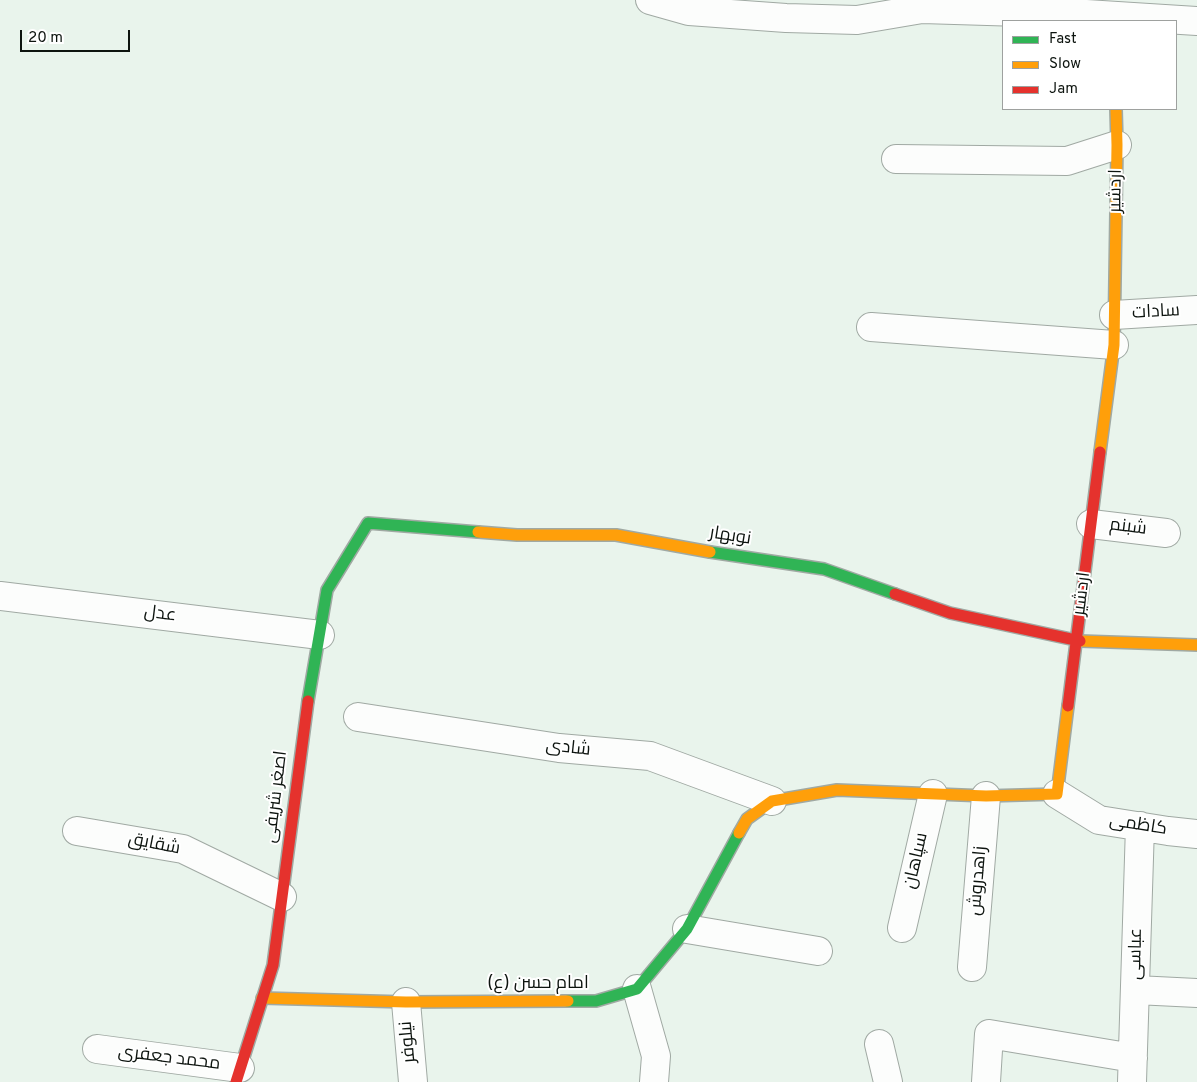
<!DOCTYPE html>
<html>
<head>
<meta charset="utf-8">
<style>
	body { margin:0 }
	#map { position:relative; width:1197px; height:1082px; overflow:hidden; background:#e9f4ec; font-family:Overpass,sans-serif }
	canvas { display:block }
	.legend { position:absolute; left:1002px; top:20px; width:175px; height:90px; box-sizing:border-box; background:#fff; border:1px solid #9ea19f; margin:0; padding:6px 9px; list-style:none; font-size:15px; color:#0d140f }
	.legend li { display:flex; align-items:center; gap:10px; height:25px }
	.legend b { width:25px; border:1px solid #9ea19f }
	.scale { position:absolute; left:20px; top:30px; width:110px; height:22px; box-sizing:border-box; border:2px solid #0d140f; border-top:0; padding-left:6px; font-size:15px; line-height:18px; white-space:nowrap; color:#0d140f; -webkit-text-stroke:4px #fff; paint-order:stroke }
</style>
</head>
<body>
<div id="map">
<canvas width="1197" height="1082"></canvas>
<ul class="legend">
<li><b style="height:6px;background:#30b455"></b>Fast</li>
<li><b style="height:6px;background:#ff9f0a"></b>Slow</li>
<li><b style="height:6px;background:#e5322d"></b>Jam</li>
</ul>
<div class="scale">20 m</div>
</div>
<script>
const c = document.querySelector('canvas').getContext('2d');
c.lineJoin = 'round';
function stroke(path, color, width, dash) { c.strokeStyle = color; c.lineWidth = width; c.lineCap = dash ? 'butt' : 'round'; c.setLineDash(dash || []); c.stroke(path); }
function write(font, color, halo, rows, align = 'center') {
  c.font = font + ' Overpass,Cairo,sans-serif'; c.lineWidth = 4; c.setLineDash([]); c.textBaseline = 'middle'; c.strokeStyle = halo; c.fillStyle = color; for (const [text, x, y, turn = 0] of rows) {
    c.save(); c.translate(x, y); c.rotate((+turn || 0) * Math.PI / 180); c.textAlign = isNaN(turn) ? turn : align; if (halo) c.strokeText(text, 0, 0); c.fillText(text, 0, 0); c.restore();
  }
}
const street = new Path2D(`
	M 650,0 L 689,11 L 786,18 L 857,20 L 922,9 L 1086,14 L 1197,21
	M 896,159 L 1067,161 L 1117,145
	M 1114,315 L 1197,310
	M 871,327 L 1114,345
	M 1091,524 L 1166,533
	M 0,596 L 320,635
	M 358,717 L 559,748 L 650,756 L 772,801
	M 1057,794 L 1099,820 L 1168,831 L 1197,834
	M 77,831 L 183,849 L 282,897
	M 902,928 L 933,794
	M 687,929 L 818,951
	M 972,967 L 986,796
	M 637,989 L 656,1056 L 654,1082
	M 1136,990 L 1197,993
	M 406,1002 L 413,1082
	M 879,1044 L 888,1082
	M 97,1049 L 240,1068
	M 986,1082 L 989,1034 L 1133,1058
	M 1132,1082 L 1140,826`);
const fast = new Path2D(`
	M 710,552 L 824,569 L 895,594
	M 308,701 L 327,590 L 368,523 L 478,532
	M 568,1001 L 596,1001 L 637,989 L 687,929 L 739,833`);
const slow = new Path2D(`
	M 1100,452 L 1114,345 L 1117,145 L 1116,109
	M 478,532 L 517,535 L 616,535 L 710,552
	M 1080,641 L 1197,645
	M 739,833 L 747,819 L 772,801 L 837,790 L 986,796 L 1057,794 L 1068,706
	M 262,998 L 406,1002 L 568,1001`);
const jam = new Path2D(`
	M 895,594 L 950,613 L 1080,641
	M 1068,706 L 1100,452
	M 236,1082 L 273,965 L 308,701`);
stroke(street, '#a0a9a3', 30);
stroke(fast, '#a0a9a3', 14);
stroke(slow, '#a0a9a3', 14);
stroke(jam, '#a0a9a3', 14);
stroke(street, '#fcfdfc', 28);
stroke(fast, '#30b455', 11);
stroke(slow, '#ff9f0a', 11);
stroke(jam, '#e5322d', 11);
write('18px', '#0d140f', '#fff', [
	["اردشیر",1117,191,-89],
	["سادات",1156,313,-3],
	["شبنم",1128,528,7],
	["نوبهار",730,537,9],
	["اردشیر",1083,594,-83],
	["عدل",160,615,7],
	["شادی",568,749,6],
	["اصغر شریفی",277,797,-83],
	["کاظمی",1138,826,9],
	["شقایق",154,845,11],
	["سپاهان",917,861,-77],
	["زاهدروش",979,881,-85],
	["عباسی",1137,954,-89],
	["امام حسن (ع)",538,984],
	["نیلوفر",409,1042,-95],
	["محمد جعفری",169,1059,7]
]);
</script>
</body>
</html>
